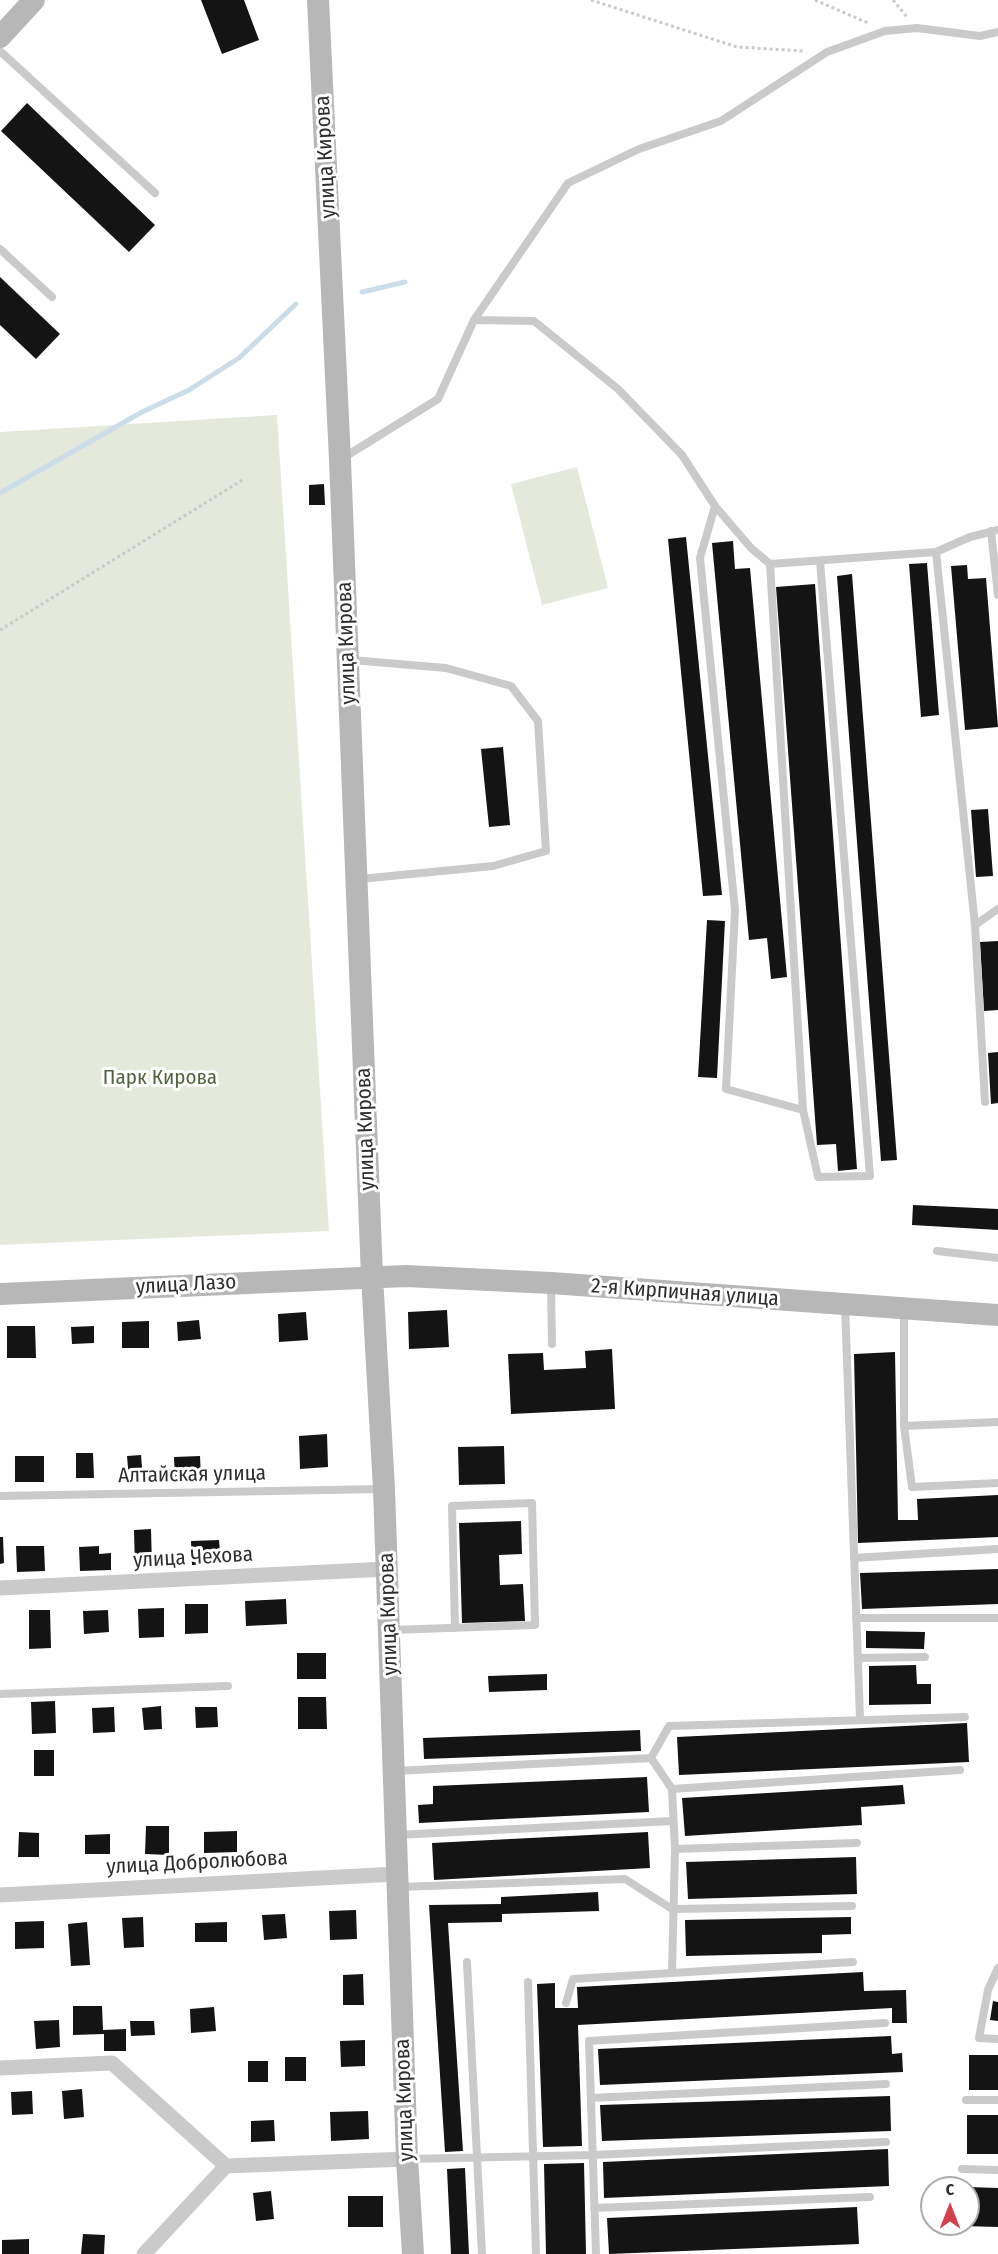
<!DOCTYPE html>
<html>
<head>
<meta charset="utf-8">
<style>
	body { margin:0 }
	#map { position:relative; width:998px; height:2254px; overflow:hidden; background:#fff; font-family:"Fira Sans Condensed",sans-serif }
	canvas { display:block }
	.north { position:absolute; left:920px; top:2176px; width:60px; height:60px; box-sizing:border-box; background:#fff; border:2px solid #ababab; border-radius:50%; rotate:0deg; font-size:16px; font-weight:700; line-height:24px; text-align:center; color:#2d2d2d }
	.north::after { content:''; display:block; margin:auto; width:21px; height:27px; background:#d43f50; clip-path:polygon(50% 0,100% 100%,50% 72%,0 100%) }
</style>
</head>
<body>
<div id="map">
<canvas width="998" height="2254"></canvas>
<div class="north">С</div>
</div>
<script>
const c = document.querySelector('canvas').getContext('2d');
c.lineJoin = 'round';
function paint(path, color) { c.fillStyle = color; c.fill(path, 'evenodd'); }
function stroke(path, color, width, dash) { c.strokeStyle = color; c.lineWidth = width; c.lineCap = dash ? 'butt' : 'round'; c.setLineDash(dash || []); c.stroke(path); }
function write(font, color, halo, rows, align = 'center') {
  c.font = font + ' "Fira Sans Condensed",sans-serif'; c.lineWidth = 6; c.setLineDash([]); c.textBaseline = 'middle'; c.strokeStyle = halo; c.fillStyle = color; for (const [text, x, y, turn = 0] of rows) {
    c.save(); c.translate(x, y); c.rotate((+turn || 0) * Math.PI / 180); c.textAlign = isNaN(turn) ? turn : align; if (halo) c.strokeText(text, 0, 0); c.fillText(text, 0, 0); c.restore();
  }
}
paint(new Path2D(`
	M 277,415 L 329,1231 L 0,1245 L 0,432 Z
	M 577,467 L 608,588 L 542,605 L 511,484 Z`), '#e4e9dc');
stroke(new Path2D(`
	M 362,292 L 405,282
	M 0,493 L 142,412 L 189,390 L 239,358 L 296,304`), '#cadde8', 5);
paint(new Path2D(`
	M 201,0 L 244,0 L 259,40 L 222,54 Z
	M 27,103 L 155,225 L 129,252 L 1,131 Z
	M 0,277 L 60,334 L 36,359 L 0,325 Z
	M 324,484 L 325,505 L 309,505 L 309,485 Z
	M 686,537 L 722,895 L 703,896 L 668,539 Z
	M 733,541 L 735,569 L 750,568 L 787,977 L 771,979 L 767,938 L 749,940 L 712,543 Z
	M 927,563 L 939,715 L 921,717 L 909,564 Z
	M 967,565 L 968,579 L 986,578 L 998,727 L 965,730 L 951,566 Z
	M 852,574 L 897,1160 L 881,1161 L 837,576 Z
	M 815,584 L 857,1169 L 838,1171 L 836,1144 L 817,1145 L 776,587 Z
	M 503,747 L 510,825 L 489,827 L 481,749 Z
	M 988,809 L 993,876 L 976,877 L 971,810 Z
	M 707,920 L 725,921 L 717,1078 L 698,1077 Z
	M 998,941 L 998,1010 L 984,1011 L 980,942 Z
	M 998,1052 L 998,1103 L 991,1104 L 988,1053 Z
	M 913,1205 L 998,1209 L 998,1230 L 912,1225 Z
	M 447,1310 L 449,1347 L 409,1349 L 408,1312 Z
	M 306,1312 L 308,1340 L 279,1342 L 278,1314 Z
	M 199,1320 L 201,1339 L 178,1341 L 177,1322 Z
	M 149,1321 L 149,1348 L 122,1348 L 122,1322 Z
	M 7,1326 L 35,1326 L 36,1358 L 7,1358 Z
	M 94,1326 L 94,1343 L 72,1344 L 71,1327 Z
	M 612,1349 L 615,1409 L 511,1414 L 508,1354 L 543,1353 L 544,1370 L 586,1368 L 585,1351 Z
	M 895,1352 L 898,1520 L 918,1520 L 917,1499 L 998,1495 L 998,1537 L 858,1543 L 854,1354 Z
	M 327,1434 L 328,1467 L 300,1469 L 299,1436 Z
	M 504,1446 L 505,1484 L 459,1485 L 458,1447 Z
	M 76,1453 L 93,1453 L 94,1478 L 76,1478 Z
	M 141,1455 L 143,1479 L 129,1480 L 127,1456 Z
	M 15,1456 L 44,1456 L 44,1482 L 15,1482 Z
	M 200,1456 L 201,1477 L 175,1478 L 174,1457 Z
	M 521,1521 L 522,1554 L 499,1555 L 500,1585 L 523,1584 L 525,1621 L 462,1623 L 459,1523 Z
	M 151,1529 L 152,1567 L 135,1568 L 134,1530 Z
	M 0,1537 L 3,1537 L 4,1563 L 0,1564 Z
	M 219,1540 L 221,1564 L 192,1565 L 191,1541 Z
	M 16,1546 L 44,1546 L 45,1571 L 17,1572 Z
	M 99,1546 L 99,1554 L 111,1553 L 111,1570 L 80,1571 L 79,1547 Z
	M 998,1569 L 998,1604 L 862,1609 L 860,1573 Z
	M 286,1599 L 287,1624 L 246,1626 L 245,1601 Z
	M 185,1604 L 208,1604 L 208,1633 L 185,1634 Z
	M 164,1608 L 164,1637 L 139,1638 L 138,1609 Z
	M 29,1610 L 50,1610 L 51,1648 L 29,1649 Z
	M 108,1610 L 109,1632 L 84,1634 L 83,1611 Z
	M 866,1631 L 925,1632 L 924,1649 L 866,1648 Z
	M 297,1653 L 326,1653 L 326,1679 L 297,1679 Z
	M 916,1665 L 917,1684 L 931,1684 L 931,1704 L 869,1705 L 869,1666 Z
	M 547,1674 L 547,1690 L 489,1692 L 488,1676 Z
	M 298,1697 L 326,1697 L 327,1729 L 298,1729 Z
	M 55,1701 L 56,1733 L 32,1734 L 31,1702 Z
	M 161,1706 L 162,1729 L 144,1730 L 142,1708 Z
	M 114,1707 L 115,1732 L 93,1733 L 92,1708 Z
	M 195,1707 L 217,1707 L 218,1727 L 196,1728 Z
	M 967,1723 L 969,1762 L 679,1775 L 677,1737 Z
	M 640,1730 L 641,1751 L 424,1759 L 423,1738 Z
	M 34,1750 L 54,1750 L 54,1776 L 34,1776 Z
	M 647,1777 L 649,1812 L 419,1823 L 418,1805 L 433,1804 L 433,1786 Z
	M 903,1785 L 905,1804 L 861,1807 L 862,1825 L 685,1836 L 682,1798 Z
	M 146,1826 L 169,1826 L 169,1855 L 145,1854 Z
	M 237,1831 L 237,1852 L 204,1853 L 204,1832 Z
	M 19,1832 L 39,1833 L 39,1857 L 18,1857 Z
	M 648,1832 L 650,1868 L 434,1880 L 432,1843 Z
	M 110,1834 L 110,1854 L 85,1854 L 85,1835 Z
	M 856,1857 L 857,1894 L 688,1899 L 686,1862 Z
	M 598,1892 L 599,1911 L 502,1914 L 502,1922 L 448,1923 L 463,2151 L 445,2152 L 429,1905 L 501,1904 L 501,1897 Z
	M 356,1910 L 357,1939 L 330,1940 L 329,1911 Z
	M 285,1914 L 287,1938 L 264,1940 L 262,1915 Z
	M 143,1917 L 144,1947 L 124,1948 L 122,1918 Z
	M 851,1917 L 851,1934 L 822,1935 L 822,1953 L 686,1956 L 685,1920 Z
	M 44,1921 L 44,1948 L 15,1949 L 15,1922 Z
	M 87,1922 L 90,1965 L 71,1966 L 68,1924 Z
	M 227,1922 L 227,1942 L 195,1942 L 195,1923 Z
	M 863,1972 L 864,1991 L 906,1990 L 907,2023 L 892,2023 L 892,2008 L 578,2025 L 582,2146 L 543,2147 L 537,1984 L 555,1983 L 555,2008 L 578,2008 L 577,1987 Z
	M 363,1974 L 364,2005 L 343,2005 L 343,1975 Z
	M 993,2001 L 998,2002 L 998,2021 L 990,2020 Z
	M 73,2006 L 102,2006 L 103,2030 L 126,2029 L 126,2051 L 104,2051 L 104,2034 L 73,2035 Z
	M 214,2007 L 216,2031 L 191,2033 L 190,2009 Z
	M 59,2020 L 60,2047 L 36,2049 L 34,2021 Z
	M 130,2021 L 154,2021 L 155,2035 L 131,2036 Z
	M 891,2036 L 892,2054 L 902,2053 L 903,2072 L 600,2085 L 598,2049 Z
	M 365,2040 L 365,2066 L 341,2067 L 340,2041 Z
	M 969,2055 L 998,2055 L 998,2090 L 969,2090 Z
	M 285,2057 L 306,2057 L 306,2081 L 285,2081 Z
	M 248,2061 L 268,2061 L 268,2082 L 248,2082 Z
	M 82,2089 L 84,2117 L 64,2119 L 62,2091 Z
	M 32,2091 L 33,2114 L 12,2115 L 11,2092 Z
	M 890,2096 L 891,2131 L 602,2141 L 600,2105 Z
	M 368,2111 L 369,2139 L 331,2141 L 330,2112 Z
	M 967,2115 L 998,2115 L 998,2154 L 967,2154 Z
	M 274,2120 L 275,2141 L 251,2142 L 251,2121 Z
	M 888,2149 L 889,2186 L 604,2198 L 603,2162 Z
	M 584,2163 L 586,2254 L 546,2254 L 544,2164 Z
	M 465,2168 L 469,2254 L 451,2254 L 447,2169 Z
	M 968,2187 L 998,2188 L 998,2227 L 962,2226 L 968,2224 Z
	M 271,2191 L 274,2219 L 256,2221 L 253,2193 Z
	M 348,2196 L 383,2196 L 383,2227 L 348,2227 Z
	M 857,2207 L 859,2244 L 609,2254 L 607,2218 Z
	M 83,2234 L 105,2235 L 104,2254 L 81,2254 Z
	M 29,2239 L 29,2254 L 2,2254 L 2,2240 Z`), '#141414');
stroke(new Path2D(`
	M 591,0 L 737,47 L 804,51
	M 815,0 L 868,23
	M 893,0 L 907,17
	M 0,630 L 244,479`), '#cacaca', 3, [3, 3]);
stroke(new Path2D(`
	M 0,51 L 155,193
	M 0,249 L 52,297
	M 474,320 L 534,321 L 618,389 L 682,455 L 715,506 L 751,548 L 770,564 L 936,552 L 970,537 L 998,530
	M 343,458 L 438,399 L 474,320 L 568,183 L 639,149 L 721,121 L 827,52 L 885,31 L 917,28 L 980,36 L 998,32
	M 715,506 L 700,558 L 735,910 L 726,1089 L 803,1110
	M 991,531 L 998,595
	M 936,552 L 975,925 L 985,1102
	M 770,564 L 803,1110 L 818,1177 L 870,1176 L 820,561
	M 352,660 L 446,668 L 511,686 L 538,721 L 546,851 L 493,866 L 360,879
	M 975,925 L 998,909
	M 937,1251 L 998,1258
	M 551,1285 L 552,1344
	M 845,1306 L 860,1718
	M 904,1310 L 904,1426 L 912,1487 L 998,1483
	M 904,1426 L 998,1422
	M 0,1496 L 382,1489
	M 854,1558 L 998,1549
	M 856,1618 L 998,1618
	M 391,1630 L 535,1625 L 532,1503 L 452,1506 L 455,1628
	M 858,1658 L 925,1657
	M 0,1694 L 228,1686
	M 651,1758 L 669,1726 L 965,1717
	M 395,1771 L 651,1758 L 672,1789 L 675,1849 L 672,1973 L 573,1979 L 566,2003
	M 672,1789 L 960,1770
	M 397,1835 L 672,1821
	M 675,1849 L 857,1843
	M 399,1887 L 625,1879 L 672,1909 L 852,1906
	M 467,1962 L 482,2254
	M 998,1968 L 988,1990 L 979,2038 L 998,2039
	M 672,1973 L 853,1962
	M 528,1982 L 536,2254
	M 591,2098 L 886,2084
	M 966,2100 L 998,2100
	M 408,2159 L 593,2155 L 886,2142
	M 962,2169 L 998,2170
	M 594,2208 L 870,2197
	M 596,2254 L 589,2041 L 885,2023`), '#cacaca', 8);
stroke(new Path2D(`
	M 0,1588 L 387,1569
	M 0,1895 L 397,1874
	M 0,2068 L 112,2063 L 226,2166
	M 144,2254 L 226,2166 L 407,2159`), '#cacaca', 15);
stroke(new Path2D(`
	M 318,0 L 340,460 L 372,1276 L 384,1489 L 407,2159 L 413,2254
	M 0,37 L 34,0
	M 0,1294 L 406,1276 L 551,1283 L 998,1315`), '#b7b7b7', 22);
write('21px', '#2d2d2d', '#fff', [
	["улица Кирова",326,157,-93],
	["улица Кирова",347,643,-92],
	["улица Кирова",366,1129,-92],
	["улица Лазо",186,1285,-3],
	["2-я Кирпичная улица",685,1293,4],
	["Алтайская улица",192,1475,-1],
	["улица Чехова",193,1558,-3],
	["улица Кирова",389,1614,-92],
	["улица Добролюбова",197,1863,-3],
	["улица Кирова",405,2100,-92]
]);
write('21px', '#52643f', '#fff', [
	["Парк Кирова",160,1078]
]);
</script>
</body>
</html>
